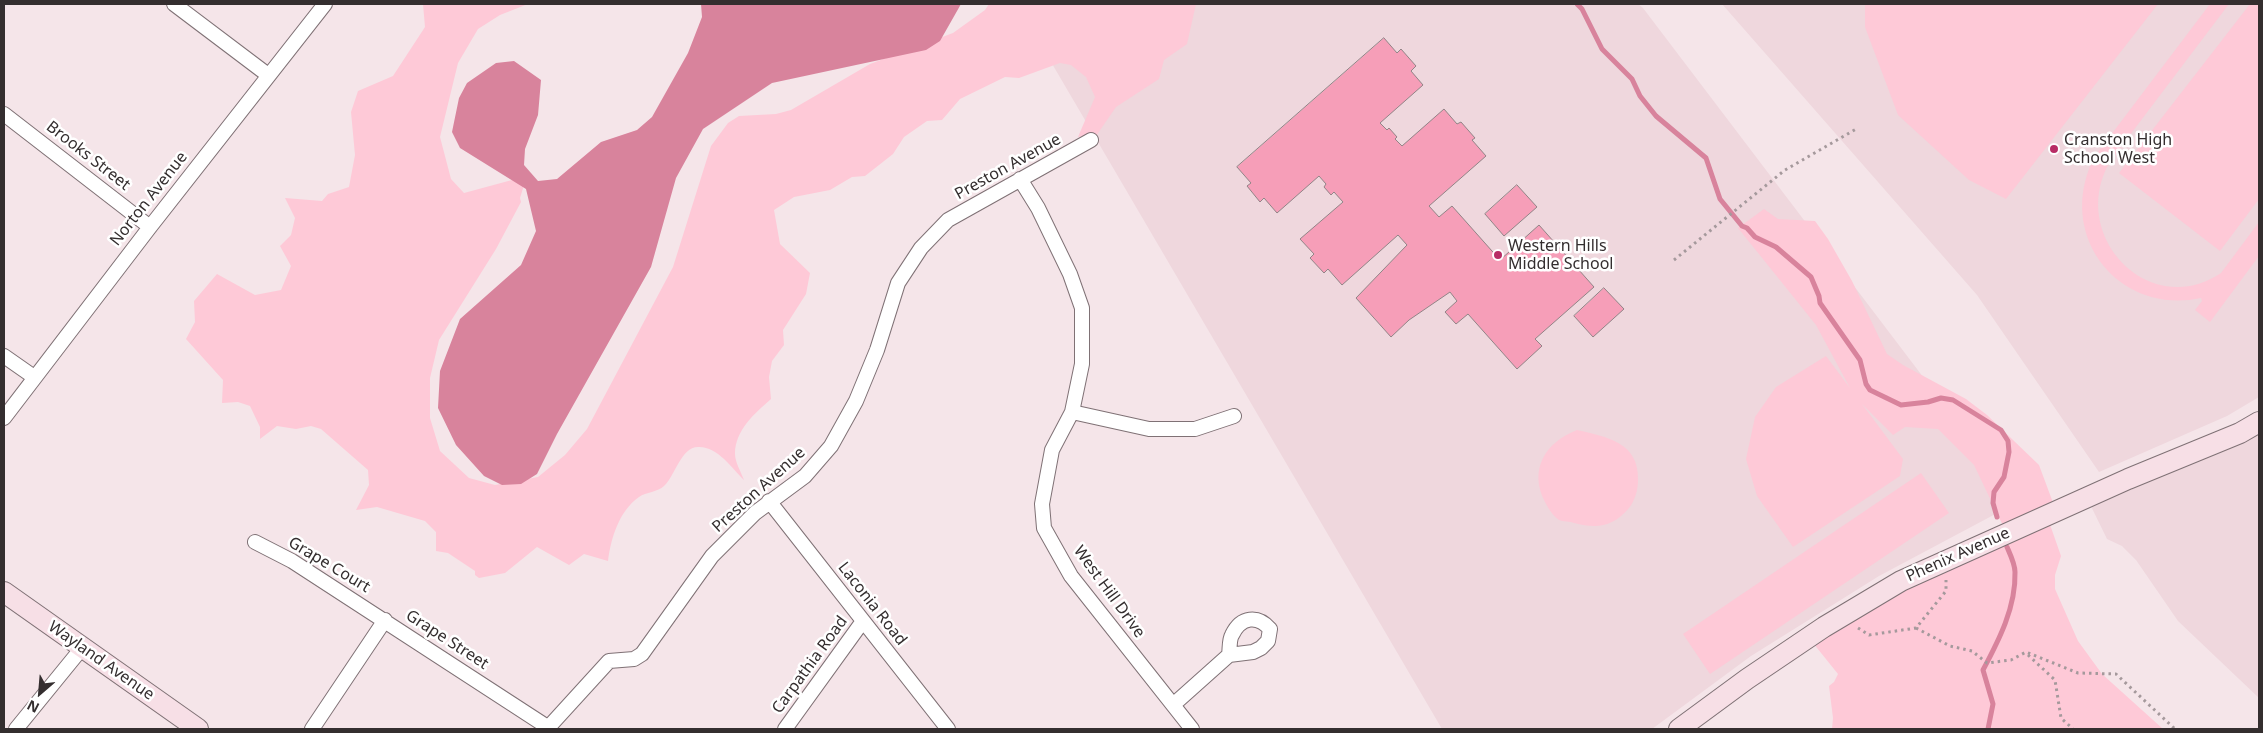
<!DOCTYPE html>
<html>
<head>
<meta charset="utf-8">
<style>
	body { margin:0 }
	#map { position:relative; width:2263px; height:733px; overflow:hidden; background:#f5e5e9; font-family:"Noto Sans",sans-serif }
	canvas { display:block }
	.frame { position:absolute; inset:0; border:5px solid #342e2f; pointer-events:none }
	.north { position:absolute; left:15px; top:668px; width:50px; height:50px; -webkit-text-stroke:4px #fff; paint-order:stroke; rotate:207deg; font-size:14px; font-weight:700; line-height:20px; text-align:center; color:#342e2f }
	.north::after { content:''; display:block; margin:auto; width:18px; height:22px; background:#342e2f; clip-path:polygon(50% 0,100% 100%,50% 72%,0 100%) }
</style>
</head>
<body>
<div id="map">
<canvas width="2263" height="733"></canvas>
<div class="frame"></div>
<div class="north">N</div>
</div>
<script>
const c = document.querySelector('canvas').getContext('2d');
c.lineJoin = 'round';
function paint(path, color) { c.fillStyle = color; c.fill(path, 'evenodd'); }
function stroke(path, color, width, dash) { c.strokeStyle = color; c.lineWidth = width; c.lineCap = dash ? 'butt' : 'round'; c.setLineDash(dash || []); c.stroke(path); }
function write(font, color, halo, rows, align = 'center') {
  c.font = font + ' "Noto Sans",sans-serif'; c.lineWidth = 5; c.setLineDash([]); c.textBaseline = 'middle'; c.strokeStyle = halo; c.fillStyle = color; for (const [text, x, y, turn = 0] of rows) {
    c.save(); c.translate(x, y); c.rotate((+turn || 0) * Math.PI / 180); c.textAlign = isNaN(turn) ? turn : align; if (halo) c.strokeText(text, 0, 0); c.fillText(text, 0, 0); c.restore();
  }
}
paint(new Path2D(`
	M 1017,4 L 1638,4 L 1643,8 L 2018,502 L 1879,576 L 1751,656 L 1652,729 L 1442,729 Z
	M 1722,4 L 2259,4 L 2259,397 L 2227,416 L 2099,472 L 1977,295 Z
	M 2259,423 L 2259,698 L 2178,621 L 2136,560 L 2122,546 L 2107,539 L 2087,498 Z`), '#efd7dd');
paint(new Path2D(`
	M 423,4 L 528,4 L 500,15 L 478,29 L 458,63 L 440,137 L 451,179 L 464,193 L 512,180 L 524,185 L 520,198 L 521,202 L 496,249 L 439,340 L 430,378 L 430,418 L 440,451 L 469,478 L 495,485 L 538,477 L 565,455 L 587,429 L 673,267 L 711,146 L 728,123 L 739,116 L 776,114 L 791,110 L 870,64 L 953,33 L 985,10 L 989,4 L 1196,4 L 1187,44 L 1164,60 L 1159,79 L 1116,107 L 1096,136 L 1090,134 L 1078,137 L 1095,97 L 1086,77 L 1071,65 L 1060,63 L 1019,78 L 1005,77 L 960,99 L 942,120 L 927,121 L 904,137 L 893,154 L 865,176 L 852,177 L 830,190 L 794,197 L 774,210 L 780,244 L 810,273 L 806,294 L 783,330 L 784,345 L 772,361 L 769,377 L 771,399 C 755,413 735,430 735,454 C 735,462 741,472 744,480 C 732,468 717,446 698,447 C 681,447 675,476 664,486 C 658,492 646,492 639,497 C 619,511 611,538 608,561 L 584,554 L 569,565 L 537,547 L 505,573 L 479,578 L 475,575 L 475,571 L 448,553 L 436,551 L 436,532 L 425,521 L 377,507 L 356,510 L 369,485 L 368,470 L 321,429 L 311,426 L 296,429 L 277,426 L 260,439 L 260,427 L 250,406 L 238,402 L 222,403 L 223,380 L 186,339 L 195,322 L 194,301 L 217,274 L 255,295 L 281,290 L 291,266 L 280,246 L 291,235 L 295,218 L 285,198 L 322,201 L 328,194 L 349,187 L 355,155 L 351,112 L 358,91 L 393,76 L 425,27 Z
	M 1865,4 L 2158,4 L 2006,199 L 1969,180 L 1898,115 L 1865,27 Z
	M 2210,4 L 2229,4 L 2111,160 C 2066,233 2148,322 2221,273 L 2259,222 L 2259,256 L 2210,322 L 2195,310 L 2202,301 L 2201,298 C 2117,316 2054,233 2095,156 Z
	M 2250,4 L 2259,4 L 2259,199 L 2220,251 L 2119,173 Z
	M 1764,209 L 1778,219 L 1815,221 L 1828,239 L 1852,281 L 1887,354 L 1903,365 L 1966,399 L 1987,415 L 2039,465 L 2055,508 L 2047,516 L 2061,556 L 2055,575 L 2055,589 L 2078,641 L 2102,674 L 2163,729 L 1832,729 L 1833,718 L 1829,686 L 1834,682 L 1838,674 L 1809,638 L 2005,530 L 1974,465 L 1938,429 L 1905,427 L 1893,435 L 1862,404 L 1903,459 L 1900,476 L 1793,547 L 1757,496 L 1746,459 L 1755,417 L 1776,387 L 1826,356 L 1850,388 L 1816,325 L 1738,228 Z
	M 1577,430 C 1607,437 1639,442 1638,480 C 1638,490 1635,500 1629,508 C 1613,527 1597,529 1574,523 C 1570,521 1563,522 1559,520 C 1553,516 1548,508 1545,502 C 1528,469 1546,442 1577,430 Z
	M 1921,473 L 1949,513 L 1710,674 L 1683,634 Z`), '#fec9d7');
paint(new Path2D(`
	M 701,4 L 961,4 L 940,41 L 926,50 L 772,83 L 703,129 L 676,178 L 651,267 L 557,434 L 537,474 L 521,484 L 502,485 L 484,476 L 456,445 L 438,408 L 440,371 L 460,319 L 521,265 L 536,231 L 526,189 L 460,148 L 452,132 L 459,98 L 467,83 L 496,63 L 514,61 L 541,80 L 538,115 L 525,149 L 524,165 L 538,181 L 557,179 L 601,142 L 637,130 L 652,117 L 688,53 L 702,17 Z`), '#d8839c');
stroke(new Path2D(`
	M 1577,4 L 1582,9 L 1602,49 L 1632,79 L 1640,96 L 1656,116 L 1706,158 L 1720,199 L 1742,226 L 1747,228 L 1755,237 L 1776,247 L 1811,277 L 1819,296 L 1820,303 L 1860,360 L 1866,384 L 1870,390 L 1901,405 L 1928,402 L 1941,398 L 1953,400 L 2001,430 L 2008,441 L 2009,452 L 2004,477 L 1994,492 L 1993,503 L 1997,517
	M 1988,729 L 1993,704 L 1983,670 C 1999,640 2016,607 2015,572 C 2015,564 2010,554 2007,547`), '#d8839c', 5);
const building = new Path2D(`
	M 1384,38 L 1397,53 L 1401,49 L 1416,66 L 1411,71 L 1423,85 L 1380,123 L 1387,130 L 1389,128 L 1397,137 L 1395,139 L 1402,146 L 1444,109 L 1457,124 L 1461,122 L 1475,138 L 1472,140 L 1486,156 L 1429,206 L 1439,217 L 1452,206 L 1500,260 L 1539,225 L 1594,287 L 1535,339 L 1542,346 L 1517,369 L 1468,314 L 1456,324 L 1445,312 L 1457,301 L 1450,292 L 1409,320 L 1391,337 L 1356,298 L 1407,245 L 1398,235 L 1342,285 L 1328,269 L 1324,273 L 1310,258 L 1314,254 L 1300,239 L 1343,202 L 1334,192 L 1331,195 L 1324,187 L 1326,184 L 1319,176 L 1277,213 L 1264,198 L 1260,202 L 1247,186 L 1251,183 L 1237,167 Z
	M 1517,185 L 1537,207 L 1504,236 L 1485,214 Z
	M 1604,288 L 1624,309 L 1593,337 L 1574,316 Z`);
paint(building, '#f69eb8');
stroke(building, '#928487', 1);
const minor = new Path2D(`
	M 174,4 L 268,75
	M 4,114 L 150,227
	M 1020,179 L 1038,208 L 1070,274 L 1082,308 L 1082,364 L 1072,412 L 1052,450 L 1042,504 L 1044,528 L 1071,576 L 1192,729
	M 4,356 L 34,377
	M 1072,412 L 1149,429 L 1195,429 L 1234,416
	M 4,418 L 150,227 L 325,4
	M 769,501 L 948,729
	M 255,542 L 292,561 L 549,728
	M 1173,705 L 1229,655 L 1253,652 L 1261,648 L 1268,641 L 1270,629 C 1258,615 1241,616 1232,635 C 1229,640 1230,649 1229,655
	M 16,729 L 82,648
	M 312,729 L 385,620
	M 547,729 L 609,661 L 634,659 L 642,654 L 712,556 L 755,513 L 805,476 L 831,446 L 856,401 L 877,350 L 898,283 L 921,248 L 948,220 L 1091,140
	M 785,729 L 863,621`);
const secondary = new Path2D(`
	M 4,592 L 198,729
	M 1679,729 L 1747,679 L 1824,627 L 1901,581 L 2128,479 L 2240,433 L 2259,422`);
stroke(minor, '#7f7175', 16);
stroke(secondary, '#7f7175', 22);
stroke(new Path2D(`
	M 1674,260 L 1785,170 L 1858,128
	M 1858,628 L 1869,635 L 1916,628 L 1946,591 L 1946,580
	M 1916,628 L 1950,646 L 1972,651 L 1987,663 L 2011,660 L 2026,652 L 2078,673 L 2116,674 L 2175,729
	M 2028,655 L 2055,680 L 2061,718 L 2073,729`), '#a5999c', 3, [2.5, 4]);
stroke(minor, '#fff', 14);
stroke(secondary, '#f7dfe6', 20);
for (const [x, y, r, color] of [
	[2054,149,5,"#b82c65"],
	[1498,255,5,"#b82c65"]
]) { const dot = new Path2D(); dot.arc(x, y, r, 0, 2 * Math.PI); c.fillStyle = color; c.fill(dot); stroke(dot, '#fff', 2); }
write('16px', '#342e2f', '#fff', [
	["Cranston High",2064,140],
	["School West",2064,158],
	["Western Hills",1508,246],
	["Middle School",1508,264]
], 'left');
write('16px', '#342e2f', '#fff', [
	["Brooks Street",88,156,38],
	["Preston Avenue",1008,167,-29],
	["Norton Avenue",149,199,-52],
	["Preston Avenue",759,490,-42],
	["Phenix Avenue",1958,555,-24],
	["Grape Court",329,565,31],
	["West Hill Drive",1109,592,54],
	["Laconia Road",872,604,52],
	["Grape Street",447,640,33],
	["Wayland Avenue",101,661,35],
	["Carpathia Road",810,665,-54]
]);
</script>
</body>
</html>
